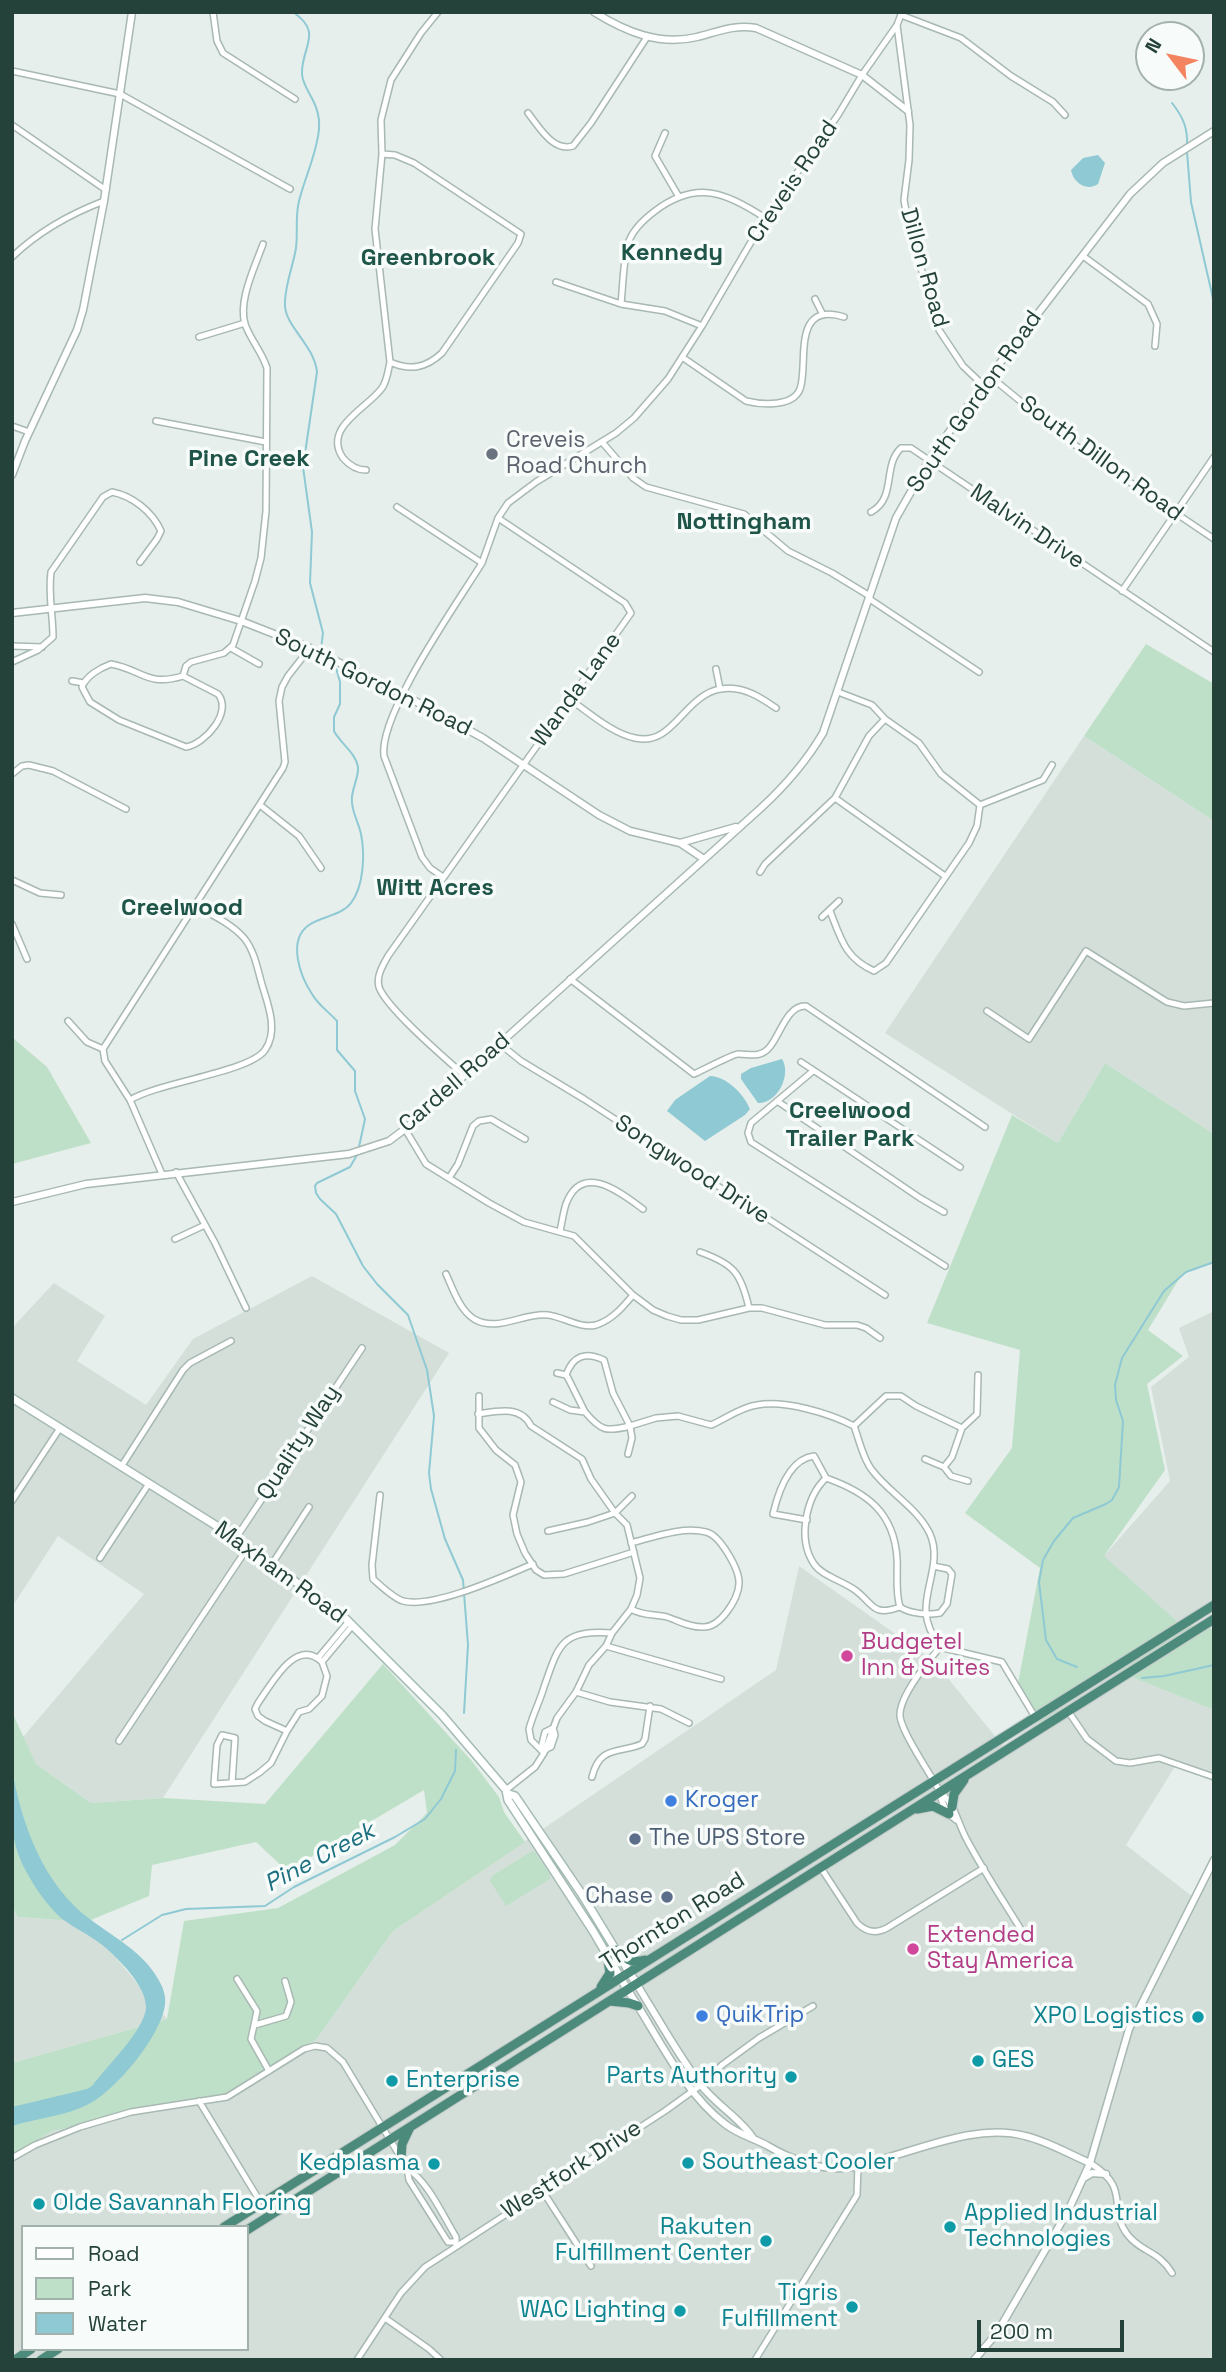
<!DOCTYPE html>
<html>
<head>
<meta charset="utf-8">
<style>
	body { margin:0 }
	#map { position:relative; width:1226px; height:2372px; overflow:hidden; background:#e6efeb; font-family:"Space Grotesk",sans-serif }
	canvas { display:block }
	.frame { position:absolute; inset:0; border:14px solid #24423a; pointer-events:none }
	.legend { position:absolute; left:21px; top:2225px; width:228px; height:126px; box-sizing:border-box; background:#f7fbf9; border:2px solid #a3b1ad; margin:0; padding:9px 12px; list-style:none; font-size:21px; color:#24423a }
	.legend li { display:flex; align-items:center; gap:14px; height:35px }
	.legend b { width:35px; border:2px solid #a3b1ad }
	.north { position:absolute; left:1135px; top:21px; width:70px; height:70px; box-sizing:border-box; background:#f7fbf9; border:2px solid #a3b1ad; border-radius:50%; rotate:302deg; font-size:19px; font-weight:700; line-height:28px; text-align:center; color:#24423a }
	.north::after { content:''; display:block; margin:auto; width:24px; height:32px; background:#f4845f; clip-path:polygon(50% 0,100% 100%,50% 72%,0 100%) }
	.scale { position:absolute; left:977px; top:2320px; width:147px; height:32px; box-sizing:border-box; border:4px solid #24423a; border-top:0; padding-left:9px; font-size:21px; line-height:24px; white-space:nowrap; color:#24423a; -webkit-text-stroke:5px #f7fbf9; paint-order:stroke }
</style>
</head>
<body>
<div id="map">
<canvas width="1226" height="2372"></canvas>
<div class="frame"></div>
<ul class="legend">
<li><b style="height:9px;background:#fff"></b>Road</li>
<li><b style="height:19px;background:#bfe0c8"></b>Park</li>
<li><b style="height:19px;background:#8ec9d4"></b>Water</li>
</ul>
<div class="north">N</div>
<div class="scale">200 m</div>
</div>
<script>
const c = document.querySelector('canvas').getContext('2d');
c.lineJoin = 'round';
function paint(path, color) { c.fillStyle = color; c.fill(path, 'evenodd'); }
function stroke(path, color, width, dash) { c.strokeStyle = color; c.lineWidth = width; c.lineCap = dash ? 'butt' : 'round'; c.setLineDash(dash || []); c.stroke(path); }
function write(font, color, halo, rows, align = 'center') {
  c.font = font + ' "Space Grotesk",sans-serif'; c.lineWidth = 7; c.setLineDash([]); c.textBaseline = 'middle'; c.strokeStyle = halo; c.fillStyle = color; for (const [text, x, y, turn = 0] of rows) {
    c.save(); c.translate(x, y); c.rotate((+turn || 0) * Math.PI / 180); c.textAlign = isNaN(turn) ? turn : align; if (halo) c.strokeText(text, 0, 0); c.fillText(text, 0, 0); c.restore();
  }
}
paint(new Path2D(`
	M 1084,736 L 1214,821 L 1214,1134 L 1105,1063 L 1058,1143 L 885,1033 Z
	M 312,1276 L 449,1353 L 163,1798 L 91,1803 L 36,1764 L 23,1737 L 144,1594 L 58,1536 L 12,1607 L 12,1328 L 54,1283 L 105,1316 L 77,1361 L 146,1405 L 193,1339 Z
	M 1214,1311 L 1214,1598 L 1179,1623 L 1103,1557 L 1170,1481 L 1151,1387 L 1189,1357 L 1179,1328 Z
	M 799,1566 L 934,1661 L 1003,1746 L 1114,1670 L 1214,1710 L 1214,1776 L 1176,1765 L 1126,1845 L 1193,1897 L 1214,1852 L 1214,2360 L 12,2360 L 12,2156 L 52,2131 L 224,2097 L 316,2040 L 393,1931 L 776,1670 ZM 23,2227 L 247,2227 L 247,2349 L 23,2349 Z
	M 12,1906 L 18,1917 L 86,1922 L 167,2019 L 12,2063 Z`), '#d4dfda');
paint(new Path2D(`
	M 1146,644 L 1214,684 L 1214,821 L 1084,736 Z
	M 12,1037 L 47,1067 L 91,1143 L 12,1164 Z
	M 1105,1063 L 1214,1134 L 1214,1263 L 1182,1274 L 1148,1330 L 1183,1356 L 1147,1384 L 1165,1470 L 1104,1556 L 1179,1623 L 1214,1629 L 1214,1710 L 1114,1670 L 1040,1723 L 1018,1683 L 1040,1568 L 965,1513 L 1012,1448 L 1020,1350 L 927,1323 L 1012,1115 L 1058,1143 Z
	M 383,1664 L 471,1760 L 499,1797 L 504,1812 L 525,1842 L 393,1931 L 316,2040 L 224,2097 L 52,2131 L 12,2156 L 12,2063 L 167,2019 L 184,1921 L 278,1908 L 395,1845 L 427,1813 L 424,1790 L 287,1871 L 256,1842 L 152,1865 L 149,1896 L 86,1922 L 18,1917 L 12,1906 L 12,1712 L 36,1764 L 91,1803 L 163,1798 L 265,1804 Z
	M 532,1851 L 535,1852 L 550,1875 L 550,1879 L 506,1906 L 490,1881 L 492,1876 Z`), '#bfe0c8');
paint(new Path2D(`
	M 1098,155 L 1105,163 L 1098,184 C 1086,192 1073,182 1071,170 L 1083,158 Z
	M 782,1059 C 792,1075 777,1104 758,1103 L 741,1079 L 741,1074 L 751,1068 Z
	M 710,1076 C 727,1077 743,1093 750,1109 L 745,1115 L 705,1141 L 667,1111 L 675,1100 Z
	M 12,1768 C 21,1823 43,1885 91,1920 C 115,1938 143,1952 158,1979 C 163,1987 166,1995 165,2004 C 162,2035 116,2090 89,2104 C 66,2116 37,2118 12,2126 L 12,2107 L 87,2089 L 92,2086 C 106,2067 144,2031 146,2008 C 147,1986 117,1957 101,1944 C 88,1934 74,1928 61,1918 C 47,1905 35,1888 26,1871 C 7,1837 12,1805 12,1768 Z`), '#8ec9d4');
stroke(new Path2D(`
	M 293,12 C 324,33 301,47 302,74 C 303,91 321,102 319,129 C 317,153 305,177 299,201 C 295,217 298,232 296,248 C 293,267 284,287 285,306 C 286,327 314,345 317,372 L 303,467 L 312,532 L 310,583 L 323,633 L 321,649
	M 1172,103 C 1183,117 1188,128 1187,146
	M 1187,152 L 1191,202 L 1214,303
	M 321,657 L 336,668 L 340,682 L 340,704 L 334,717 L 334,731 C 340,743 356,753 358,767 C 359,779 350,791 352,803 C 353,814 359,824 361,834 C 365,854 364,886 351,903 C 341,916 322,916 309,925 C 287,940 300,976 312,994 C 318,1005 329,1012 337,1021 L 337,1050 L 355,1071 L 355,1091 L 365,1119 L 359,1147
	M 357,1155 L 350,1167 L 317,1183 L 315,1186 L 316,1193 L 320,1199 L 336,1214 L 363,1266 L 377,1284 L 408,1315 L 427,1370 L 434,1416 L 429,1473 L 431,1489 L 445,1539 L 463,1580 L 468,1645 L 464,1713
	M 1077,1667 L 1057,1659 L 1046,1640 L 1039,1582 L 1043,1560 L 1054,1541 L 1073,1518 L 1106,1504 L 1112,1500 L 1119,1487 L 1123,1421 L 1116,1400 L 1115,1385 L 1122,1358 L 1164,1291 L 1186,1272 L 1214,1262
	M 1142,1678 L 1164,1676 L 1214,1665
	M 122,1940 L 162,1915 L 186,1909 L 265,1906 L 294,1887 L 395,1837 L 425,1819 L 441,1799 L 455,1771 L 456,1750`), '#8ec9d4', 2);
const minor = new Path2D(`
	M 213,12 L 217,41 L 223,53 L 295,99
	M 902,12 L 897,25 L 910,125 L 909,160 L 904,200 L 909,227 L 939,330 L 963,366 L 983,385
	M 901,15 L 961,38 L 1011,76 L 1053,102 L 1065,115
	M 12,71 L 120,94 L 290,189
	M 528,113 C 539,127 553,152 573,146 L 591,123 L 647,37
	M 12,125 L 106,190
	M 665,133 L 655,156 L 679,197
	M 382,154 L 395,155 L 414,163 L 521,234 L 518,243 L 442,353 C 426,368 410,371 390,362
	M 1083,256 L 1148,304 L 1157,324 L 1155,346
	M 12,257 C 39,231 70,214 104,201
	M 556,282 L 621,304 L 665,311 L 702,326
	M 815,299 L 823,315
	M 621,304 C 623,285 623,263 628,244 C 632,230 643,220 655,211 C 696,180 726,192 765,218
	M 199,337 L 245,323
	M 682,357 L 746,401 C 762,405 793,407 800,389 C 809,366 790,300 844,317
	M 991,377 L 1069,441 L 1214,539
	M 156,421 L 266,442
	M 12,426 L 29,432
	M 602,442 L 633,478 L 646,487 L 744,514 L 788,551 L 832,573 L 868,595 L 871,600 L 979,672
	M 366,470 C 357,470 349,465 343,458 C 322,427 368,408 382,388 C 387,381 388,371 390,362 L 375,229 L 382,154 L 381,120 L 391,80 L 421,33 L 438,12
	M 397,507 L 482,563
	M 871,512 C 897,498 882,466 901,448 L 911,448 L 1214,652
	M 1122,591 L 1214,457
	M 12,646 L 42,647
	M 231,648 L 259,664
	M 12,662 L 38,650 L 53,637 C 53,616 48,594 51,572 L 103,497 L 112,492 C 132,496 152,511 161,531 L 157,539 L 140,562
	M 716,669 L 720,689
	M 183,676 L 218,694 C 233,712 205,744 186,747 L 119,720 L 90,702 L 82,687 C 86,676 100,668 111,664 C 143,670 147,687 183,676 L 186,666 L 191,662 L 224,653 L 233,645 L 255,581 L 261,558 L 266,511 L 267,368 C 262,352 250,339 245,324 C 238,300 255,267 263,244
	M 72,681 L 84,683
	M 569,699 C 589,712 611,733 635,738 C 679,748 685,681 737,689 C 751,691 764,700 776,708
	M 12,774 L 22,766 L 29,765 L 53,771 L 126,809
	M 835,798 L 945,876
	M 260,805 L 299,836 L 321,868
	M 980,805 L 1043,780 L 1052,765
	M 760,872 L 765,864 L 835,798 L 869,736 L 885,719
	M 443,877 L 430,868 L 422,857 L 384,756 C 378,715 458,602 482,563 L 498,518 L 508,503 L 536,482 L 616,433 L 634,418 L 668,379 L 702,326 L 765,218 L 838,115 L 862,75 L 897,25
	M 12,880 L 40,893 L 61,895
	M 830,911 C 841,939 845,958 874,971 L 886,963 L 969,843 L 977,826 L 980,805 L 941,774 L 919,743 L 885,719 L 872,705 L 838,692
	M 822,917 L 839,901
	M 12,924 L 27,959
	M 570,979 L 694,1074 C 701,1071 733,1054 738,1054 C 750,1054 759,1058 768,1049 C 780,1037 786,1005 806,1006 L 985,1127
	M 987,1011 L 1029,1039 L 1086,951 L 1167,1002 L 1184,1006 L 1214,1003
	M 68,1021 L 87,1042 L 103,1049 L 105,1061 L 130,1100 L 162,1174
	M 500,1044 L 521,1061 L 584,1099 L 885,1295
	M 103,1049 L 283,768 L 285,762 L 279,701 L 282,687 L 288,676 L 310,648
	M 801,1062 L 960,1167
	M 813,1071 L 751,1123 L 748,1133 L 751,1142 L 945,1266
	M 464,1075 C 446,1059 386,1008 379,987 C 376,976 383,965 388,956 L 631,613 L 625,603 L 498,518
	M 130,1100 C 159,1082 250,1072 265,1050 C 278,1032 269,1007 263,988 C 258,972 255,951 244,938 C 231,923 210,914 194,905
	M 777,1101 L 920,1198 L 944,1212
	M 405,1129 L 426,1164 L 489,1203 L 524,1222 L 574,1236 L 633,1295 L 653,1310 L 667,1316 L 681,1320 L 698,1320 L 749,1308 L 762,1308 L 825,1325 L 857,1325 L 866,1328 L 880,1338
	M 176,1172 L 215,1243 L 246,1308
	M 449,1178 L 458,1164 L 473,1126 L 479,1121 L 491,1119 L 525,1139
	M 560,1231 C 562,1223 563,1213 566,1204 C 582,1161 621,1193 643,1209
	M 175,1239 L 205,1225
	M 700,1252 C 734,1264 741,1273 749,1308
	M 446,1274 C 453,1289 459,1309 474,1319 C 498,1333 524,1312 548,1315 C 564,1317 580,1329 596,1325 C 612,1320 623,1307 633,1295
	M 557,1373 L 566,1375 L 568,1378 L 585,1412
	M 479,1396 L 479,1428 L 496,1450 L 515,1465 L 521,1482 L 513,1515 L 517,1534 L 525,1553 L 536,1570 L 544,1575 L 564,1574 L 634,1552
	M 553,1402 L 570,1410 L 585,1412 C 601,1431 606,1432 630,1426 L 613,1393 L 604,1360 C 585,1351 573,1356 566,1375
	M 478,1414 C 497,1411 521,1405 531,1426 L 582,1459 L 591,1479 L 615,1513 L 627,1525 L 640,1578 L 637,1595 L 631,1609 L 612,1633 L 606,1646 L 589,1665 L 576,1692 L 557,1718 L 544,1753 L 535,1767 L 506,1790
	M 854,1426 L 886,1396 L 901,1396 L 916,1406 L 962,1428
	M 628,1454 L 632,1438 L 630,1426 L 656,1418 L 678,1416 L 711,1425 C 725,1419 741,1407 757,1405 C 785,1400 829,1413 854,1426 C 859,1439 863,1459 872,1470 C 889,1493 918,1508 930,1534 C 942,1561 924,1588 926,1613 C 927,1626 933,1637 940,1647 L 1002,1662 L 1035,1717
	M 925,1459 L 944,1467 L 952,1457 L 962,1428 L 977,1414 L 978,1375
	M 121,1467 L 183,1370 L 190,1363 L 231,1341
	M 944,1467 L 951,1476 L 968,1481
	M 380,1495 L 372,1565 L 373,1579 C 381,1586 393,1598 403,1601 C 433,1609 504,1576 533,1564
	M 12,1501 L 60,1428
	M 807,1520 L 773,1514 C 778,1493 789,1459 814,1456 L 826,1478
	M 548,1531 L 588,1522 L 615,1513 L 632,1496
	M 236,1538 L 362,1348
	M 100,1558 L 148,1485
	M 272,1564 L 309,1507
	M 900,1607 C 895,1591 898,1574 897,1558 C 894,1512 866,1492 826,1478 C 806,1497 797,1539 814,1564 C 822,1576 843,1581 855,1590 C 874,1604 872,1617 900,1607 C 910,1614 929,1615 940,1613 L 947,1604 L 952,1574 L 948,1569 L 933,1566
	M 631,1609 C 643,1616 654,1614 667,1617 C 679,1621 691,1628 704,1627 C 720,1627 738,1600 739,1584 C 740,1570 720,1535 706,1532 C 683,1526 654,1537 631,1543
	M 606,1646 L 721,1679
	M 940,1647 C 927,1663 902,1693 900,1713 C 898,1728 932,1776 940,1792 C 941,1803 947,1814 956,1820
	M 318,1658 L 349,1621
	M 322,1662 L 353,1625
	M 576,1692 L 610,1702 L 661,1709 L 689,1723
	M 1068,1711 L 1087,1739 L 1116,1761 L 1130,1763 L 1159,1758 L 1214,1777
	M 287,1731 L 299,1712 L 309,1709 L 322,1696 L 327,1676 L 322,1662
	M 119,1741 L 248,1547
	M 546,1749 L 551,1747 L 555,1735 L 553,1728
	M 546,1750 L 542,1744 L 545,1732 L 553,1728
	M 544,1753 L 531,1740 L 529,1729 C 533,1714 540,1701 544,1687 C 559,1644 561,1630 612,1633
	M 592,1777 C 600,1745 618,1754 642,1744 L 645,1739 L 650,1706
	M 232,1783 L 235,1738 L 222,1735 L 217,1745 L 214,1784 L 245,1782 L 259,1773 L 271,1763 L 287,1731 L 265,1721 L 258,1716 L 255,1709 L 258,1703 C 271,1685 296,1636 322,1662
	M 941,1793 C 955,1804 958,1824 967,1840 C 983,1870 1002,1899 1020,1928
	M 821,1868 L 857,1923 C 866,1932 876,1934 887,1928 L 984,1868
	M 237,1979 L 257,2011 L 251,2039 L 269,2071
	M 255,2025 L 286,2016 L 291,2002 L 285,1981
	M 199,2101 L 261,2203
	M 12,2158 L 35,2145 L 80,2127 L 131,2112 L 227,2097 L 304,2049 L 315,2046 L 327,2048 L 343,2062 L 401,2158 L 407,2168 L 409,2180 L 448,2242 L 454,2242
	M 1090,2163 C 1132,2189 1107,2207 1127,2234 C 1140,2252 1158,2250 1172,2273
	M 407,2168 C 429,2183 442,2214 456,2237 L 456,2245
	M 542,2190 L 591,2266
	M 385,2318 L 429,2349 L 441,2360
	M 357,2360 L 401,2293 L 425,2267 L 665,2111 L 701,2085 L 722,2065 L 759,2038 L 813,2006
	M 755,2360 L 857,2195 L 858,2166`);
const tertiary = new Path2D(`
	M 594,12 C 626,32 660,46 697,37 C 717,32 735,24 756,28 L 862,75 L 908,111
	M 12,475 L 25,441 L 77,330 L 83,310 L 104,201 L 132,12
	M 12,613 L 145,598 L 178,602 L 241,621 L 310,648 L 402,694 L 483,738 L 599,815 L 630,831 L 680,843 L 704,859
	M 680,843 L 736,827
	M 12,1202 L 86,1184 L 349,1154 L 389,1141 L 405,1129 L 761,808 C 786,785 806,762 823,733 L 896,518 L 929,460 L 983,385 L 1130,194 L 1163,163 L 1214,131
	M 636,1983 C 657,2017 677,2053 700,2084 C 716,2105 740,2118 753,2138
	M 627,1989 C 657,2034 682,2091 725,2124 C 739,2135 754,2138 768,2146 C 808,2169 842,2176 886,2158 C 929,2146 980,2124 1025,2136 C 1047,2141 1069,2154 1090,2163
	M 1084,2178 L 1092,2173 L 1106,2174
	M 974,2360 L 997,2333 L 1069,2209 L 1090,2163 L 1129,2029 L 1214,1860`);
const secondary = new Path2D(`
	M 12,1398 L 236,1538 L 346,1619 L 442,1715 L 506,1790 L 508,1800 L 593,1931 L 627,1989
	M 509,1794 L 515,1796 L 581,1893 L 636,1983`);
const trunk = new Path2D(`
	M 952,1807 L 954,1794 L 964,1780
	M 917,1809 L 933,1806 L 949,1814
	M 616,1950 C 625,1959 632,1964 645,1960
	M 601,1987 L 610,1973 L 607,1954
	M 610,2001 L 629,2003 L 638,2006
	M 401,2158 L 402,2144 L 410,2127
	M 224,2227 L 1214,1605
	M 247,2230 L 1214,1619
	M 15,2360 L 31,2349
	M 41,2360 L 58,2349`);
stroke(minor, '#a8b8b2', 8);
stroke(tertiary, '#a8b8b2', 9);
stroke(secondary, '#a4bbb3', 10);
stroke(trunk, '#c2cac8', 11);
stroke(minor, '#fff', 5);
stroke(tertiary, '#fff', 6);
stroke(secondary, '#fff', 7);
stroke(trunk, '#4c8a7c', 9);
for (const [x, y, r, color] of [
	[492,454,7,"#6b7280"],
	[847,1656,7,"#d1479c"],
	[671,1801,7,"#3f7fe0"],
	[635,1839,7,"#5c6f8a"],
	[667,1897,7,"#5c6f8a"],
	[913,1949,7,"#d1479c"],
	[702,2016,7,"#3f7fe0"],
	[1198,2017,7,"#0f9aa8"],
	[978,2061,7,"#0f9aa8"],
	[791,2077,7,"#0f9aa8"],
	[392,2081,7,"#0f9aa8"],
	[688,2163,7,"#0f9aa8"],
	[434,2164,7,"#0f9aa8"],
	[39,2204,7,"#0f9aa8"],
	[950,2227,7,"#0f9aa8"],
	[766,2241,7,"#0f9aa8"],
	[852,2307,7,"#0f9aa8"],
	[680,2311,7,"#0f9aa8"]
]) { const dot = new Path2D(); dot.arc(x, y, r, 0, 2 * Math.PI); c.fillStyle = color; c.fill(dot); stroke(dot, '#f7fbf9', 2.5); }
write('23px', '#24423a', '#f7fbf9', [
	["Creveis Road",793,182,-56],
	["Dillon Road",924,268,74],
	["South Gordon Road",975,402,-55],
	["South Dillon Road",1101,459,36],
	["Malvin Drive",1027,527,34],
	["South Gordon Road",373,683,26],
	["Wanda Lane",577,690,-54],
	["Cardell Road",455,1083,-41],
	["Songwood Drive",692,1170,33],
	["Quality Way",299,1443,-57],
	["Maxham Road",280,1573,36],
	["Thornton Road",673,1922,-32],
	["Westfork Drive",572,2170,-33]
]);
write('23px', '#5b616d', '#f7fbf9', [
	["Creveis",506,441],
	["Road Church",506,467]
], 'left');
write('23px', '#b23c85', '#f7fbf9', [
	["Budgetel",861,1643],
	["Inn & Suites",861,1669],
	["Extended",927,1936],
	["Stay America",927,1962]
], 'left');
write('23px', '#366cbe', '#f7fbf9', [
	["Kroger",685,1801],
	["QuikTrip",716,2016]
], 'left');
write('23px', '#4e5e75', '#f7fbf9', [
	["The UPS Store",649,1839],
	["Chase",653,1897,"right"]
], 'left');
write('23px', '#0d838f', '#f7fbf9', [
	["XPO Logistics",1184,2017],
	["GES",992,2061,"left"],
	["Parts Authority",777,2077],
	["Enterprise",406,2081,"left"],
	["Southeast Cooler",702,2163,"left"],
	["Kedplasma",420,2164],
	["Olde Savannah Flooring",53,2204,"left"],
	["Applied Industrial",964,2214,"left"],
	["Technologies",964,2240,"left"],
	["Rakuten",752,2228],
	["Fulfillment Center",752,2254],
	["Tigris",838,2294],
	["Fulfillment",838,2320],
	["WAC Lighting",666,2311]
], 'right');
write('bold 24px', '#1f5548', '#f7fbf9', [
	["Kennedy",672,253],
	["Greenbrook",428,258],
	["Pine Creek",249,459],
	["Nottingham",744,522],
	["Witt Acres",435,888],
	["Creelwood",182,908],
	["Creelwood",850,1111],
	["Trailer Park",850,1139]
]);
write('italic 24px', '#1c6f80', '#f7fbf9', [
	["Pine Creek",320,1858,-28]
]);
</script>
</body>
</html>
